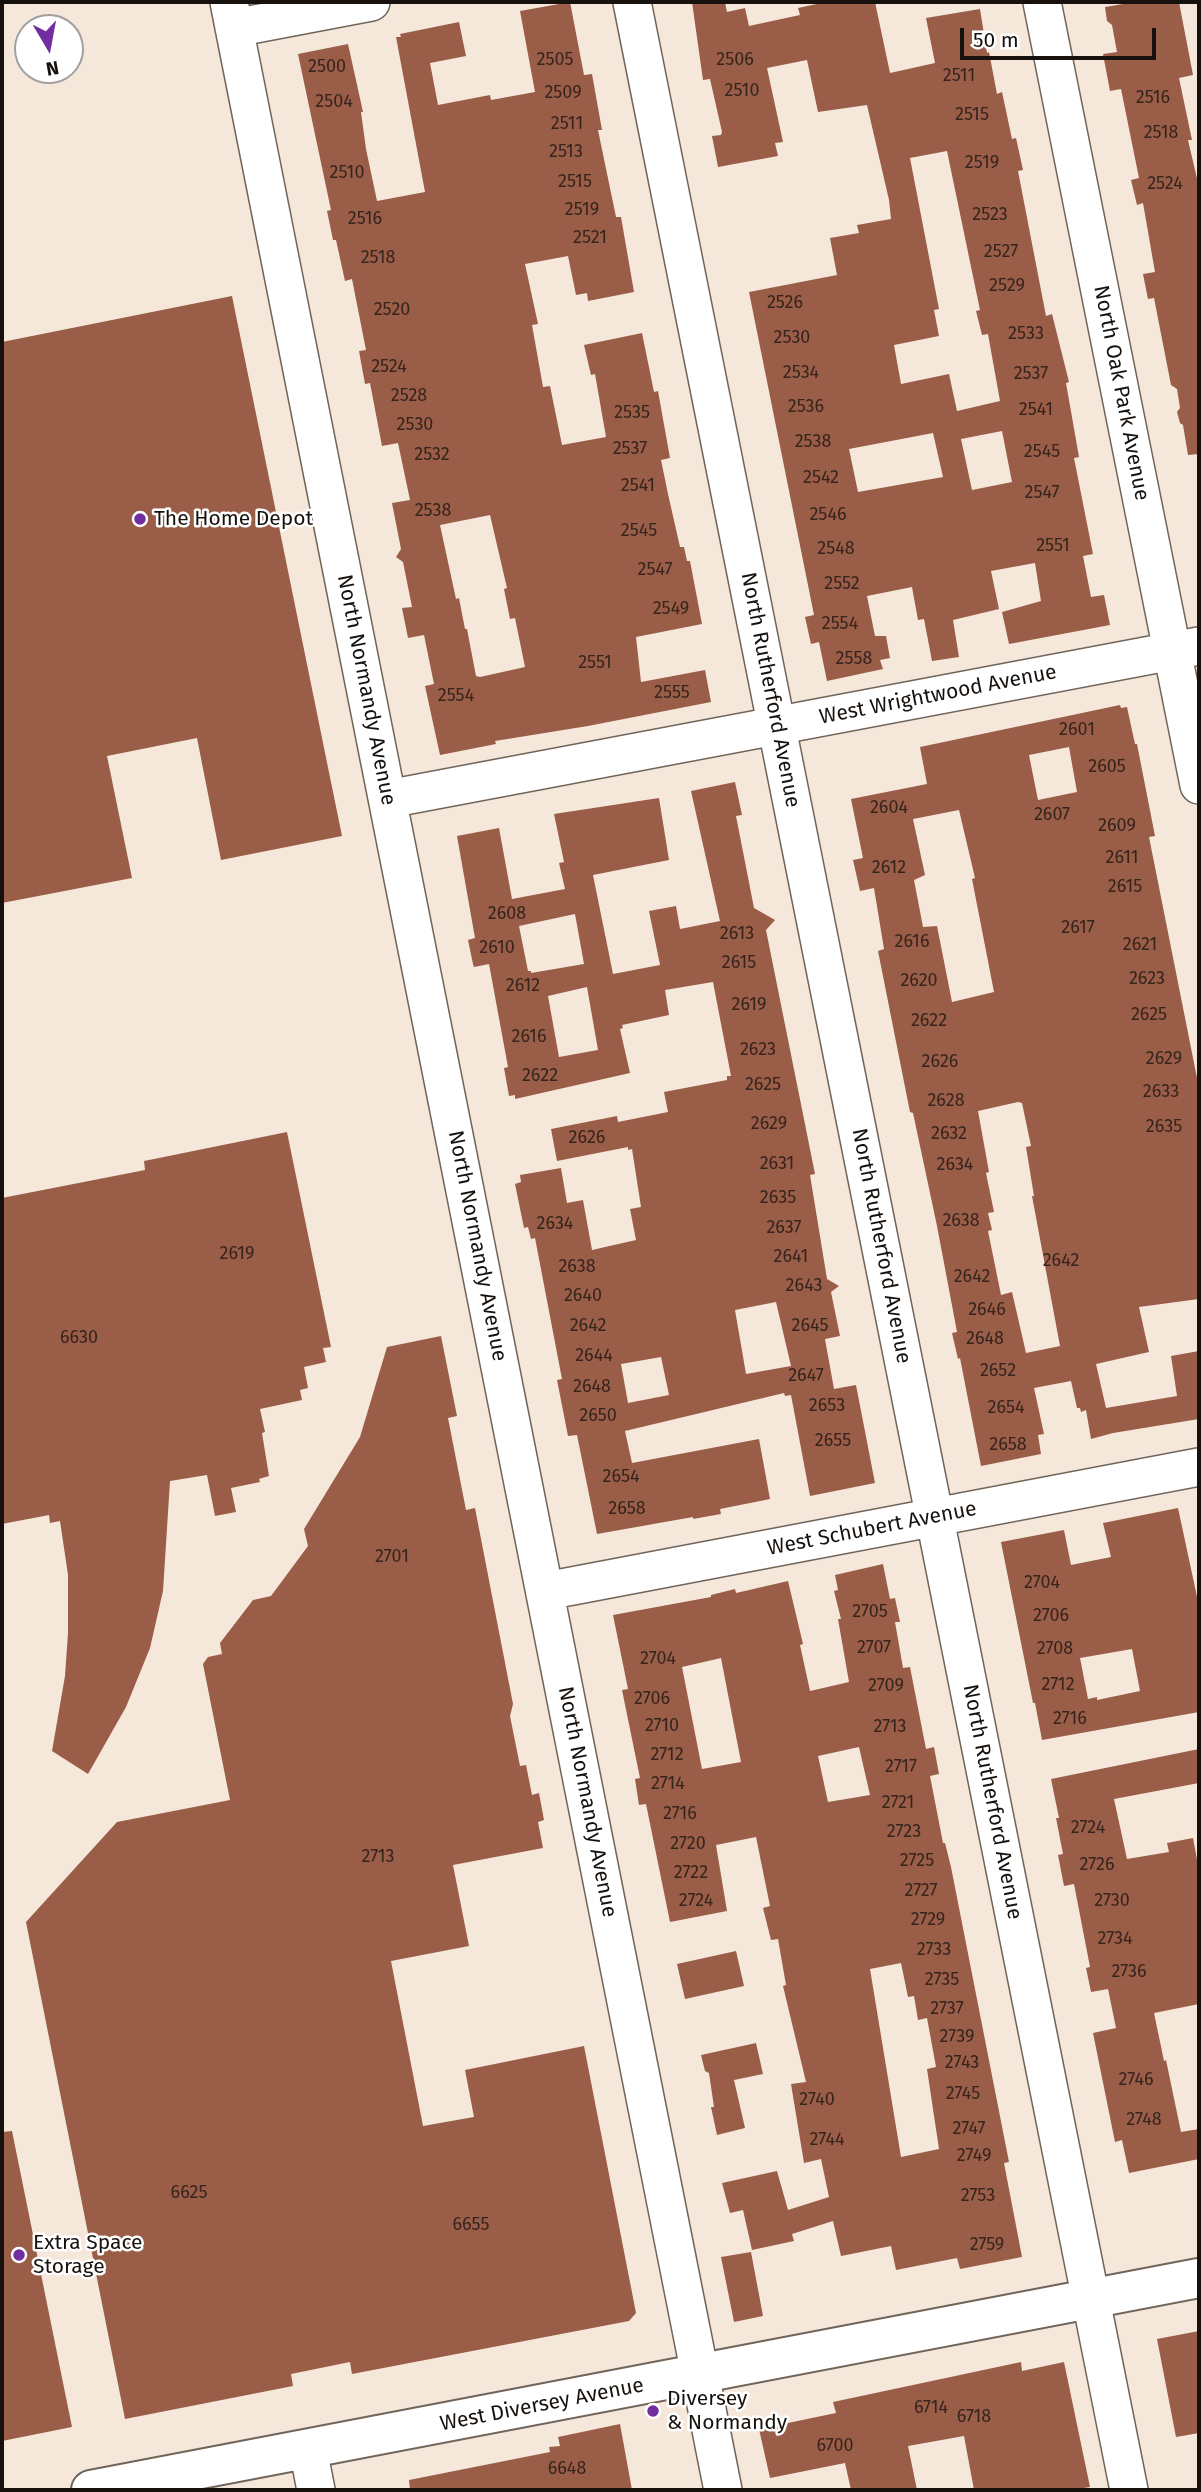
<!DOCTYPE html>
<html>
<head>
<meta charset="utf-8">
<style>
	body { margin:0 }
	#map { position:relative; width:1201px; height:2492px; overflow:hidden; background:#f6e7db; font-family:"Fira Sans",sans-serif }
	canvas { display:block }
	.frame { position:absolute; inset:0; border:4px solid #16110d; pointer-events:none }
	.north { position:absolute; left:14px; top:14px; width:70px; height:70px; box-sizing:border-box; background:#fff; border:2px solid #a2a09e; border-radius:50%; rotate:170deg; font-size:19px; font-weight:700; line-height:28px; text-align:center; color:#16110d }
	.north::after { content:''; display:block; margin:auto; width:24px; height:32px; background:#722da0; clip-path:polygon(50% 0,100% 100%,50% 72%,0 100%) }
	.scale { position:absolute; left:960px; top:28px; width:196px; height:32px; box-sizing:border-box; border:4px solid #16110d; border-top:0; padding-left:9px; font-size:21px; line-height:24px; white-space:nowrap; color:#16110d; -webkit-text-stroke:5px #fff; paint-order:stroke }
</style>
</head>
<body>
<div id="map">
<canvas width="1201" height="2492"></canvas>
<div class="frame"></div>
<div class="north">N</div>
<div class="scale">50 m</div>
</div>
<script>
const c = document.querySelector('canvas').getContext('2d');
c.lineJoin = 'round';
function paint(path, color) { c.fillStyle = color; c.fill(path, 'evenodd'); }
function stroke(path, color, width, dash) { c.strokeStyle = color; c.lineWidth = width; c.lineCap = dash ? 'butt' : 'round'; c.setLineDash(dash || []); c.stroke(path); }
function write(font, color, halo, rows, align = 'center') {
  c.font = font + ' "Fira Sans",sans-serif'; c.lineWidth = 5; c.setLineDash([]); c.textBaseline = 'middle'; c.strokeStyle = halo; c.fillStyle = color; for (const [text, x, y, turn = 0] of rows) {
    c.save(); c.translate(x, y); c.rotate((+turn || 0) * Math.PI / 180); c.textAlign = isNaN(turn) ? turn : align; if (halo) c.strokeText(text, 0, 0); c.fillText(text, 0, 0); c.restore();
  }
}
paint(new Path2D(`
	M 570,2 L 584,75 L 592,74 L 602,130 L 598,130 L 616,217 L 621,217 L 634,292 L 588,301 L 587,293 L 576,295 L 568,256 L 525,264 L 538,324 L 532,325 L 543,387 L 550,386 L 562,445 L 606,437 L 595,374 L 591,375 L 584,345 L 642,333 L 654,392 L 658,391 L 670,458 L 661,460 L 668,494 L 680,547 L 684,547 L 687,561 L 690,561 L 702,624 L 636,637 L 641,682 L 705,670 L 711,702 L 588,726 L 495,741 L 496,744 L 440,755 L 425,686 L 434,684 L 424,635 L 408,638 L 402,608 L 412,607 L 403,562 L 396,557 L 401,549 L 392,503 L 410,500 L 398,443 L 382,446 L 370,383 L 365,384 L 359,351 L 366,350 L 352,279 L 345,281 L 336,240 L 333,240 L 327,211 L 331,210 L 298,54 L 348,44 L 363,112 L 361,112 L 366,149 L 377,201 L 425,192 L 396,37 L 401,37 L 400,34 L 459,22 L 466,56 L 430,63 L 438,105 L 490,95 L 491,100 L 535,92 L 520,11 ZM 490,515 L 507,588 L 504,589 L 510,619 L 515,618 L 525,667 L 480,677 L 476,676 L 467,629 L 465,629 L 459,598 L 456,599 L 440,525 Z
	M 692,2 L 725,2 L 727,12 L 745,8 L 749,26 L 800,15 L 798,8 L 826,2 L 875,2 L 890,73 L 935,63 L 926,18 L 980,9 L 987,53 L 989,52 L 997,94 L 1002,92 L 1012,139 L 1016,138 L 1023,170 L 1018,171 L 1046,316 L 1052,314 L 1069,382 L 1066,383 L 1079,457 L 1074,458 L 1093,554 L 1083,556 L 1091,597 L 1104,595 L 1110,625 L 1009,644 L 1002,612 L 1041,601 L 1035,563 L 991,571 L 999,609 L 953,620 L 959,657 L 932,661 L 924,619 L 918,620 L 912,587 L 867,596 L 875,636 L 886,636 L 890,658 L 880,660 L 883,669 L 827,681 L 819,642 L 811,644 L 805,617 L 814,615 L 749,292 L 837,275 L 830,238 L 859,233 L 857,225 L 891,219 L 889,200 L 867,105 L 818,112 L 807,60 L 767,68 L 783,142 L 775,143 L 778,156 L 718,167 L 712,136 L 721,135 L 722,132 L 710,79 L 703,80 ZM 947,151 L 980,310 L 976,311 L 982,335 L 988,334 L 1000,401 L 957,411 L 949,374 L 901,384 L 894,345 L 939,336 L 934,310 L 939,309 L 910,158 ZM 1002,431 L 1012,482 L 972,490 L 961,439 ZM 933,433 L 943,477 L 858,492 L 849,449 Z
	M 1135,2 L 1179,2 L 1193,75 L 1179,78 L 1192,140 L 1188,140 L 1199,187 L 1199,454 L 1188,455 L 1183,425 L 1180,423 L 1177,412 L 1180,408 L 1177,389 L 1171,385 L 1154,298 L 1148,299 L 1143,274 L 1155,272 L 1143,203 L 1137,205 L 1131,180 L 1139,178 L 1121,89 L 1110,91 L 1103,54 L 1117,52 L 1112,25 L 1107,21 L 1105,7 Z
	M 232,296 L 342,836 L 221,860 L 197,738 L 107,756 L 132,878 L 2,903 L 2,342 Z
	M 1120,705 L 1121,708 L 1127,707 L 1135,744 L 1137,744 L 1155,836 L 1149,837 L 1199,1088 L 1199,1299 L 1139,1307 L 1149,1352 L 1096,1364 L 1106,1408 L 1177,1396 L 1171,1356 L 1199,1351 L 1199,1419 L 1113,1433 L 1091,1439 L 1086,1410 L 1081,1412 L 1080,1408 L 1077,1408 L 1071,1381 L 1034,1388 L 1044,1434 L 1038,1435 L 1041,1454 L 981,1466 L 960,1358 L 958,1359 L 952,1333 L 957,1332 L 937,1226 L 913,1113 L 910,1112 L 907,1097 L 878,951 L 884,949 L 874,888 L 860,891 L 853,860 L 863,858 L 851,799 L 927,784 L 920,747 ZM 1069,747 L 1077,792 L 1038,800 L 1029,755 ZM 959,810 L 975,878 L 972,879 L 994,992 L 952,1002 L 937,926 L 923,927 L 914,880 L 925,875 L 913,819 ZM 1018,1102 L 1022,1103 L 1031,1146 L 1026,1147 L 1034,1196 L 1032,1196 L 1060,1346 L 1026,1353 L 1012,1292 L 1001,1295 L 988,1231 L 992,1230 L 988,1213 L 994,1212 L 986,1173 L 989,1172 L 978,1111 Z
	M 735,782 L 742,815 L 736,816 L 754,908 L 775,920 L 766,930 L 815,1174 L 810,1175 L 827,1279 L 839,1286 L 831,1292 L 840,1336 L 825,1339 L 834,1389 L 856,1385 L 875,1483 L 810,1496 L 791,1395 L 785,1396 L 784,1393 L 625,1431 L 632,1463 L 759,1439 L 770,1499 L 720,1509 L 721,1514 L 693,1519 L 693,1517 L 597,1534 L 577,1435 L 568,1436 L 557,1380 L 562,1379 L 535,1238 L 531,1239 L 528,1227 L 524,1228 L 515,1184 L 521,1182 L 520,1175 L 561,1168 L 567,1203 L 583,1200 L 592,1250 L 636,1240 L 630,1209 L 641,1207 L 632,1149 L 628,1150 L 628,1147 L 557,1161 L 551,1129 L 617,1116 L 618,1122 L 668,1112 L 664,1092 L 727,1080 L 727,1076 L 731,1076 L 713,982 L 665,990 L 669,1015 L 622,1025 L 623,1028 L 620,1029 L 630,1073 L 515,1099 L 515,1095 L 509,1096 L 504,1068 L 508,1067 L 489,964 L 474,967 L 473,964 L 468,940 L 475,938 L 457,836 L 499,828 L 512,899 L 565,889 L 559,863 L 564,862 L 554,814 L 659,798 L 669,860 L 593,875 L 613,974 L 660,965 L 649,911 L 676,906 L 680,929 L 720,921 L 691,791 ZM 575,914 L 584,964 L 531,973 L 531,971 L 528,971 L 519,926 ZM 587,987 L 598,1050 L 559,1057 L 548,996 ZM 776,1302 L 791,1366 L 746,1374 L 735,1310 ZM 661,1357 L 669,1395 L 628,1403 L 621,1364 Z
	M 287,1132 L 331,1347 L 323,1348 L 326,1362 L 304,1367 L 308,1388 L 300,1390 L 302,1400 L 260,1409 L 265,1432 L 262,1433 L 269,1476 L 259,1479 L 260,1482 L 231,1488 L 236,1512 L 215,1516 L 207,1475 L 170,1481 L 163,1591 L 150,1648 L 126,1707 L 88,1774 L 52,1751 L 65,1676 L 68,1633 L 68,1575 L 60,1521 L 50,1523 L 49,1515 L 2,1524 L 2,1198 L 145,1170 L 144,1161 Z
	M 441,1336 L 457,1416 L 448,1418 L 466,1510 L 475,1508 L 513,1704 L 510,1716 L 520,1766 L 526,1765 L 532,1795 L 539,1793 L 544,1820 L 538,1822 L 543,1848 L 453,1865 L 469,1946 L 391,1961 L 423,2126 L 474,2117 L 465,2070 L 584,2046 L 636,2313 L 629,2321 L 352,2374 L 350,2362 L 291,2374 L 293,2386 L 125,2419 L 26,1922 L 117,1822 L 230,1800 L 203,1664 L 208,1657 L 222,1654 L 220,1643 L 253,1600 L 271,1596 L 308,1546 L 304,1529 L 360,1437 L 387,1347 Z
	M 1178,1508 L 1199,1606 L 1199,1712 L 1042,1740 L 1035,1703 L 1033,1703 L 1001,1542 L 1064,1530 L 1071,1565 L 1111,1557 L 1103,1523 ZM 1132,1649 L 1140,1691 L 1097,1700 L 1097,1697 L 1088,1699 L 1080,1658 Z
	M 883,1564 L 890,1599 L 895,1598 L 900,1622 L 895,1622 L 903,1668 L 910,1667 L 926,1749 L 934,1747 L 939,1774 L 930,1776 L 943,1843 L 945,1843 L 951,1867 L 1009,2162 L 1004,2163 L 1022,2257 L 960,2269 L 957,2258 L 896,2270 L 891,2246 L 841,2256 L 833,2221 L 792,2234 L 794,2241 L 752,2250 L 743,2210 L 730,2213 L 722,2183 L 777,2171 L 788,2210 L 829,2197 L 821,2159 L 804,2163 L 791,2084 L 806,2082 L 783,1986 L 786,1985 L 778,1939 L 771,1940 L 763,1908 L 770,1906 L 756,1837 L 716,1845 L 727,1911 L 670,1922 L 646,1804 L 639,1805 L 635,1779 L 640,1778 L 622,1690 L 628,1689 L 613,1615 L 711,1597 L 711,1595 L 735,1589 L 736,1593 L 788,1581 L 803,1644 L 800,1645 L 810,1691 L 849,1682 L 838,1619 L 841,1619 L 834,1591 L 838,1590 L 835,1575 ZM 721,1658 L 741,1762 L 702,1769 L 682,1667 ZM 859,1747 L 870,1795 L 828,1802 L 818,1756 ZM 901,1963 L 908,1997 L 914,1996 L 918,2020 L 927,2018 L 936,2067 L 927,2069 L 939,2149 L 901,2157 L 870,1969 Z
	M 1199,1749 L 1199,1783 L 1114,1799 L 1127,1859 L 1169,1852 L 1167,1843 L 1193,1838 L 1199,1870 L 1199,2004 L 1154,2013 L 1164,2061 L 1166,2060 L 1181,2132 L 1199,2129 L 1199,2159 L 1129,2173 L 1122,2140 L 1115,2142 L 1093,2033 L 1116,2028 L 1108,1989 L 1091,1992 L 1086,1968 L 1090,1967 L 1074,1884 L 1064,1886 L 1058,1855 L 1063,1854 L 1056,1818 L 1059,1818 L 1051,1779 Z
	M 736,1951 L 744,1986 L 685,1999 L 677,1964 Z
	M 756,2043 L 763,2074 L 734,2080 L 745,2128 L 717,2135 L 711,2107 L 714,2107 L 709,2073 L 705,2071 L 701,2055 Z
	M 12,2131 L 72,2427 L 2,2441 L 2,2132 Z
	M 751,2252 L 763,2316 L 734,2322 L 721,2257 Z
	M 1199,2331 L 1199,2433 L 1176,2437 L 1157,2339 Z
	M 1021,2362 L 1022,2371 L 1064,2362 L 1090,2487 L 1072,2490 L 974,2490 L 964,2436 L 908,2446 L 917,2490 L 851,2490 L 845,2463 L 770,2478 L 759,2429 L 836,2413 L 833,2402 Z
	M 620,2424 L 632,2490 L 410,2490 L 409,2480 L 550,2452 L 549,2447 L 560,2446 L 558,2437 Z`), '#9a5d48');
const minor = new Path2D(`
	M 229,2 L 723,2490
	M 632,2 L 1129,2490
	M 1042,2 L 1199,785
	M 234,28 L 371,2
	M 388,799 L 1199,646
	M 546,1591 L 1199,1467
	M 308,2449 L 316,2490`);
const major = new Path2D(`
	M 91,2490 L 1199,2278`);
stroke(minor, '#716459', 40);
stroke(major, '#716459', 42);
stroke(minor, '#fff', 37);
stroke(major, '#fff', 38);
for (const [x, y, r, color] of [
	[140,519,7,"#722da0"],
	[19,2255,7,"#722da0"],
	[653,2411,7,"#722da0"]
]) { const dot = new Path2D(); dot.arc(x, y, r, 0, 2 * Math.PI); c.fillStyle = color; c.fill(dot); stroke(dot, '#fff', 2.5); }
write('18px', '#37241c', null, [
	["2505",555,60],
	["2506",735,60],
	["2500",327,67],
	["2511",959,76],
	["2510",742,91],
	["2509",563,93],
	["2516",1153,98],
	["2504",334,102],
	["2515",972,115],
	["2511",567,124],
	["2518",1161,133],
	["2513",566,152],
	["2519",982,163],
	["2510",347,173],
	["2515",575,182],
	["2524",1165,184],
	["2519",582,210],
	["2523",990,215],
	["2516",365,219],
	["2521",590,238],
	["2527",1001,252],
	["2518",378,258],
	["2529",1007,286],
	["2526",785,303],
	["2520",392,310],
	["2533",1026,334],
	["2530",792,338],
	["2524",389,367],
	["2534",801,373],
	["2537",1031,374],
	["2528",409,396],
	["2536",806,407],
	["2541",1036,410],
	["2535",632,413],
	["2530",415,425],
	["2538",813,442],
	["2537",630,449],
	["2545",1042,452],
	["2532",432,455],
	["2542",821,478],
	["2541",638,486],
	["2547",1042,493],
	["2538",433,511],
	["2546",828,515],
	["2545",639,531],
	["2551",1053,546],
	["2548",836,549],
	["2547",655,570],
	["2552",842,584],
	["2549",671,609],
	["2554",840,624],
	["2558",854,659],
	["2551",595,663],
	["2555",672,693],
	["2554",456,696],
	["2601",1077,730],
	["2605",1107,767],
	["2604",889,808],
	["2607",1052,815],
	["2609",1117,826],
	["2611",1122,858],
	["2612",889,868],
	["2615",1125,887],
	["2608",507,914],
	["2617",1078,928],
	["2613",737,934],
	["2616",912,942],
	["2621",1140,945],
	["2610",497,948],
	["2615",739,963],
	["2623",1147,979],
	["2620",919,981],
	["2612",523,986],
	["2619",749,1005],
	["2625",1149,1015],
	["2622",929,1021],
	["2616",529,1037],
	["2623",758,1050],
	["2629",1164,1059],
	["2626",940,1062],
	["2622",540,1076],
	["2625",763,1085],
	["2633",1161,1092],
	["2628",946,1101],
	["2629",769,1124],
	["2635",1164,1127],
	["2632",949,1134],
	["2626",587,1138],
	["2631",777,1164],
	["2634",955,1165],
	["2635",778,1198],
	["2638",961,1221],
	["2634",555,1224],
	["2637",784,1228],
	["2619",237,1254],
	["2641",791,1257],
	["2642",1061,1261],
	["2638",577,1267],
	["2642",972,1277],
	["2643",804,1286],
	["2640",583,1296],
	["2646",987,1310],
	["2642",588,1326],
	["2645",810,1326],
	["6630",79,1338],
	["2648",985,1339],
	["2644",594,1356],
	["2652",998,1371],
	["2647",806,1376],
	["2648",592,1387],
	["2653",827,1406],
	["2654",1006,1408],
	["2650",598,1416],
	["2655",833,1441],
	["2658",1008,1445],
	["2654",621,1477],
	["2658",627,1509],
	["2701",392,1557],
	["2704",1042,1583],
	["2705",870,1612],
	["2706",1051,1616],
	["2707",874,1648],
	["2708",1055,1649],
	["2704",658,1659],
	["2712",1058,1685],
	["2709",886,1686],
	["2706",652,1699],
	["2716",1070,1719],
	["2710",662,1726],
	["2713",890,1727],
	["2712",667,1755],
	["2717",901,1767],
	["2714",668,1784],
	["2721",898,1803],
	["2716",680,1814],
	["2724",1088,1828],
	["2723",904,1832],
	["2720",688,1844],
	["2713",378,1857],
	["2725",917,1861],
	["2726",1097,1865],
	["2722",691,1873],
	["2727",921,1891],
	["2724",696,1901],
	["2730",1112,1901],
	["2729",928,1920],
	["2734",1115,1939],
	["2733",934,1950],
	["2736",1129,1972],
	["2735",942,1980],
	["2737",947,2009],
	["2739",957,2037],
	["2743",962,2063],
	["2746",1136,2080],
	["2745",963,2094],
	["2740",817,2100],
	["2748",1144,2120],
	["2747",969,2129],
	["2744",827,2140],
	["2749",974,2156],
	["6625",189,2193],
	["2753",978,2196],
	["6655",471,2225],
	["2759",987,2245],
	["6714",931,2408],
	["6718",974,2417],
	["6700",835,2446],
	["6648",567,2469]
]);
write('21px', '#16110d', '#fff', [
	["North Oak Park Avenue",1121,393,79],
	["North Normandy Avenue",366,690,79],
	["North Rutherford Avenue",770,690,79],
	["West Wrightwood Avenue",938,695,-11],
	["North Normandy Avenue",477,1246,79],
	["North Rutherford Avenue",881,1246,79],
	["West Schubert Avenue",872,1529,-11],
	["North Normandy Avenue",587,1802,79],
	["North Rutherford Avenue",992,1802,79],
	["West Diversey Avenue",542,2405,-11]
]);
write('21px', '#16110d', '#fff', [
	["The Home Depot",154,519],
	["Extra Space",33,2243],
	["Storage",33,2267],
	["Diversey",667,2399],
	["& Normandy",667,2423]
], 'left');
</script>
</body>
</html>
